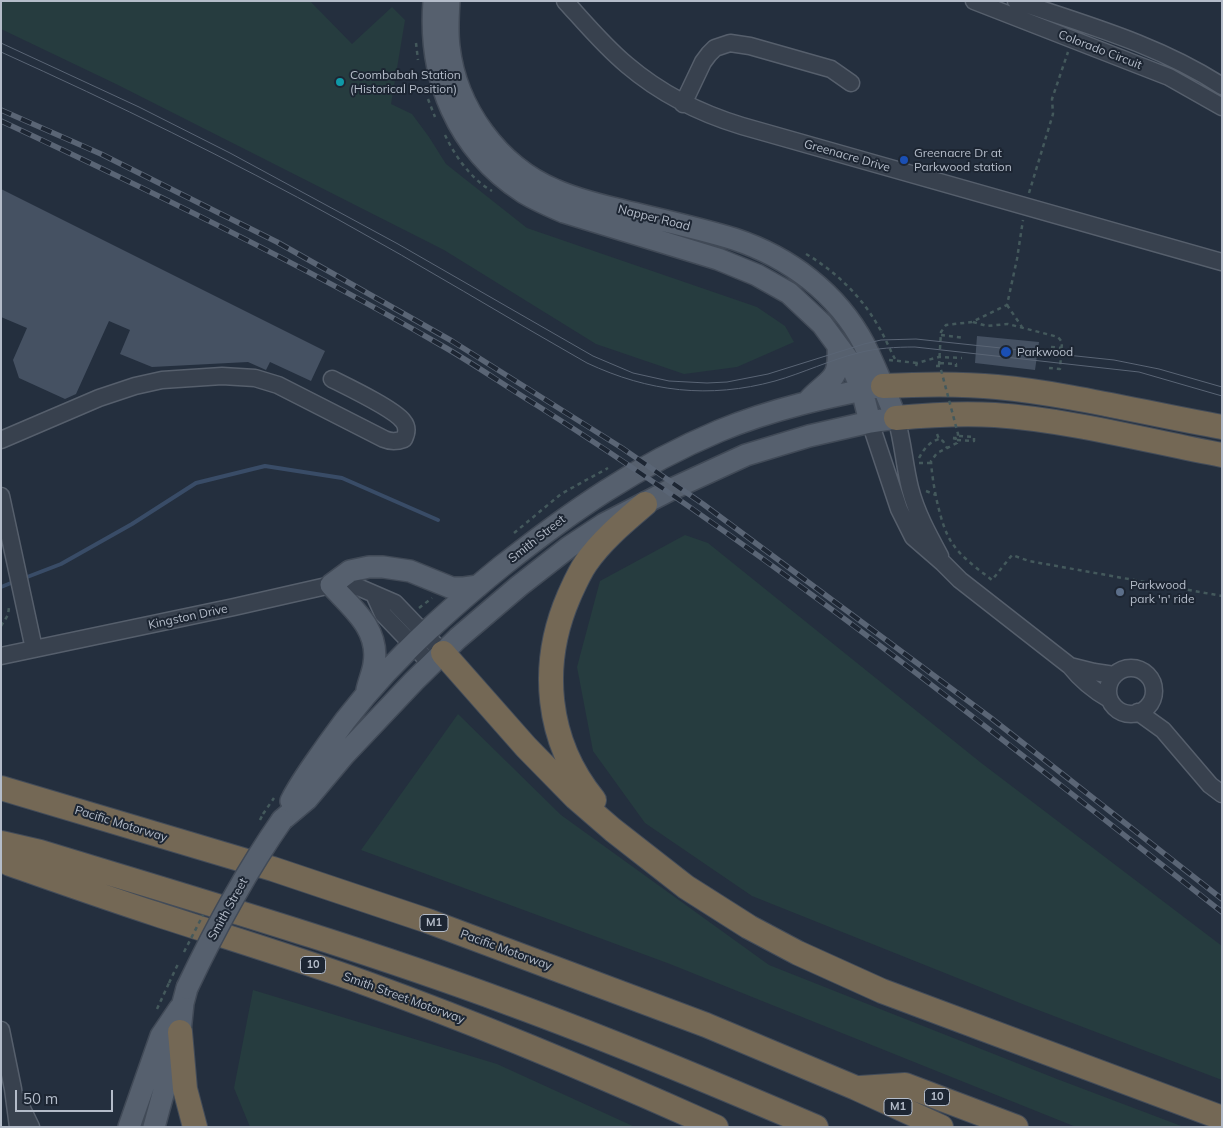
<!DOCTYPE html>
<html>
<head>
<meta charset="utf-8">
<style>
	body { margin:0 }
	#map { position:relative; width:1223px; height:1128px; overflow:hidden; background:#242f3e; font-family:Mulish,sans-serif }
	canvas { display:block }
	.frame { position:absolute; inset:0; border:2px solid #b4bcc9; pointer-events:none }
	.scale { position:absolute; left:15px; top:1090px; width:98px; height:22px; box-sizing:border-box; border:2px solid #b4bcc9; border-top:0; padding-left:6px; font-size:15px; line-height:18px; white-space:nowrap; color:#b4bcc9; -webkit-text-stroke:4px #1d2633; paint-order:stroke }
</style>
</head>
<body>
<div id="map">
<canvas width="1223" height="1128"></canvas>
<div class="frame"></div>
<div class="scale">50 m</div>
</div>
<script>
const c = document.querySelector('canvas').getContext('2d');
c.lineJoin = 'round';
function paint(path, color) { c.fillStyle = color; c.fill(path, 'evenodd'); }
function stroke(path, color, width, dash) { c.strokeStyle = color; c.lineWidth = width; c.lineCap = dash ? 'butt' : 'round'; c.setLineDash(dash || []); c.stroke(path); }
function write(font, color, halo, rows, align = 'center') {
  c.font = font + ' Mulish,sans-serif'; c.lineWidth = 4; c.setLineDash([]); c.textBaseline = 'middle'; c.strokeStyle = halo; c.fillStyle = color; for (const [text, x, y, turn = 0] of rows) {
    c.save(); c.translate(x, y); c.rotate((+turn || 0) * Math.PI / 180); c.textAlign = isNaN(turn) ? turn : align; if (halo) c.strokeText(text, 0, 0); c.fillText(text, 0, 0); c.restore();
  }
}
paint(new Path2D(`
	M 1,1 L 310,1 L 352,44 L 392,7 L 405,20 L 391,104 L 412,114 L 429,137 L 446,164 L 527,228 L 757,307 L 785,326 L 794,342 L 737,367 L 684,374 L 596,344 L 444,250 L 118,85 L 1,29 Z
	M 685,535 L 708,543 L 980,762 L 1222,946 L 1222,1080 L 1025,1005 L 752,896 L 645,823 L 593,751 L 577,667 L 600,581 Z
	M 458,714 L 561,815 L 769,965 L 1057,1079 L 1184,1127 L 1076,1127 L 670,964 L 361,850 Z
	M 253,990 L 497,1064 L 635,1127 L 250,1127 L 234,1088 Z`), '#263c3f');
stroke(new Path2D(`
	M 22,579 L 61,564 L 132,524 L 196,483 L 265,466 L 342,478 L 438,520
	M 1,587 L 16,581`), '#394c67', 4);
paint(new Path2D(`
	M 1,189 L 325,351 L 311,381 L 270,362 L 266,370 L 248,362 L 152,367 L 120,354 L 130,330 L 109,321 L 76,394 L 65,399 L 19,378 L 13,360 L 27,328 L 1,317 Z
	M 977,336 L 1039,342 L 1035,370 L 975,363 Z`), '#455162');
const minor = new Path2D(`
	M 565,1 C 585,23 604,46 627,65 C 661,94 699,113 742,126 L 1222,262
	M 974,1 L 1169,77 L 1222,107
	M 1016,1 C 1087,25 1159,45 1222,86
	M 683,104 L 703,62 L 709,54 L 715,48 L 730,43 L 750,46 L 831,69 L 851,83
	M 896,418 C 903,441 904,464 910,488 C 916,512 928,534 940,556
	M 870,422 L 899,509 L 913,537 L 943,563 L 960,580 L 1070,666 C 1081,680 1093,690 1109,699
	M 1,440 L 99,398 L 135,386 L 162,380 L 222,376 L 255,378 L 278,385 L 384,439 C 391,442 396,442 404,439 C 407,433 408,427 403,421 C 394,409 348,387 332,379
	M 1,496 L 34,649
	M 374,594 L 383,614 L 431,664
	M 1,656 L 234,607 L 331,585 L 358,587 L 395,603 L 443,653
	M 1070,666 L 1094,672 L 1114,675
	M1108 691a23 23 0 1 1 46 0a23 23 0 1 1-46 0Z
	M 1138,712 L 1163,730 L 1210,785 L 1222,794
	M 1,1030 L 13,1089 L 18,1127
	M 18,1100 L 31,1127`);
const major = new Path2D(`
	M 434,1 C 428,78 457,149 523,192 C 536,200 550,206 564,212 L 718,259 L 757,275 L 789,293 L 822,324 L 850,362 L 862,390 L 870,422
	M 808,401 C 830,377 840,383 838,346
	M 367,690 C 369,681 373,672 374,664 C 380,629 352,608 331,585 L 350,571 L 369,567 L 383,567 L 410,571 L 452,588 L 464,588 L 478,586
	M 291,801 C 301,781 315,763 328,744 C 376,675 437,619 502,566 C 572,511 636,466 719,431 C 772,409 827,397 883,386
	M 282,820 L 307,799 L 344,755 L 414,681 L 458,638 L 519,586 L 569,547 L 604,524 L 672,489 L 746,455 L 809,436 L 870,422 L 896,418 C 886,393 876,368 864,344 C 837,293 789,257 734,239 C 698,228 661,220 624,211 C 600,205 577,200 555,190 C 498,166 456,108 449,47 C 447,31 448,16 449,1
	M 129,1127 L 161,1036 L 180,1008
	M 154,1127 L 180,1032 L 183,1003 L 187,988`);
const highway = new Path2D(`
	M 883,386 C 921,384 959,383 997,387 C 1071,394 1148,414 1222,427
	M 896,418 C 928,415 962,413 995,415 C 1069,420 1148,441 1222,455
	M 443,653 L 526,747 L 576,798 L 613,830 L 686,887 L 749,927 L 798,953 L 882,991 L 1222,1118
	M 1,788 L 273,869 L 428,921 L 706,1025 L 856,1088 L 941,1127
	M 594,800 C 546,741 539,665 569,596 C 574,585 579,573 586,563 C 602,540 624,522 645,504
	M 1,843 L 40,852 C 197,900 355,946 509,1003 C 613,1041 715,1084 816,1127
	M 1,859 L 10,864 C 59,881 107,898 156,914 C 226,937 296,958 365,983 C 484,1026 600,1075 716,1127
	M 180,1032 L 185,1089 L 195,1127
	M 860,1088 L 905,1085 L 1016,1127`);
stroke(minor, '#565f6c', 19);
stroke(major, '#414a57', 24);
stroke(highway, '#434c59', 26);
stroke(new Path2D(`
	M 416,43 L 418,60
	M 428,99 L 435,117
	M 445,135 C 455,156 471,179 492,191
	M 1029,193 L 1053,114 L 1052,99 L 1068,52
	M 806,254 C 835,271 860,295 877,324 C 884,335 889,348 895,359
	M 1007,305 L 1022,327
	M 973,322 L 987,326 L 1008,324 L 1058,337 L 1062,342 L 1060,369 L 1049,368
	M 941,335 L 964,338
	M 1051,347 L 1062,348
	M 889,360 L 917,363
	M 940,363 L 956,364 L 956,367
	M 939,365 L 941,332 L 946,325 L 972,322 L 1007,305 L 1017,259 L 1023,220
	M 916,366 L 917,363 L 939,357 L 962,358
	M 937,434 L 939,439 L 943,441 L 947,448
	M 953,438 L 957,439 L 957,443 L 937,453 L 931,461 C 932,481 940,526 952,543 C 962,558 978,569 992,580 L 1012,555 L 1029,561 L 1222,596
	M 957,440 L 974,441 L 974,437 L 958,436
	M 919,458 C 924,449 929,442 939,439
	M 919,463 L 931,463
	M 926,491 L 936,495
	M 514,533 L 561,494 L 608,468
	M 419,608 L 432,598
	M 1,626 L 8,615 L 9,607
	M 263,814 L 274,798
	M 157,1009 L 169,983`), '#44595c', 2.5, [4, 4]);
stroke(minor, '#38414e', 16);
stroke(major, '#56606e', 21);
stroke(highway, '#746855', 24);
stroke(new Path2D(`
	M 1,43 L 139,107 L 230,153 L 398,244 L 593,356 L 633,373 L 669,381 L 707,383 L 727,382 L 768,374 L 864,344 L 881,340 L 916,339 L 1114,360 L 1159,369 L 1222,387
	M 1,52 C 116,104 229,159 339,220 C 423,266 504,316 587,363 C 649,392 709,399 775,381 C 803,373 830,360 858,353 C 877,348 896,347 915,347 L 1139,372 L 1222,396`), '#5a6575', 1);
const rail = new Path2D(`
	M 1,110 L 101,154 L 277,242 L 452,341 L 622,448 L 703,504 L 991,718 L 1222,899
	M 1,121 C 149,190 297,262 439,344 C 473,363 505,386 538,406 C 778,558 999,737 1222,912`);
stroke(rail, '#5a6575', 5.5);
stroke(rail, '#1d2633', 4, [11]);
const majorBridge = new Path2D(`
	M 187,988 C 215,929 245,873 282,820`);
stroke(majorBridge, '#414a57', 24, []);
stroke(new Path2D(`
	M 936,366 L 940,366 L 958,434 L 958,438 L 953,438
	M 260,820 L 263,814
	M 184,952 L 203,915
	M 169,983 L 178,964`), '#44595c', 2.5, [4, 4]);
stroke(majorBridge, '#56606e', 21);
for (const [x, y, r, color] of [
	[340,82,5,"#0f9aa8"],
	[904,160,5,"#1a4fb4"],
	[1006,352,6,"#1a4fb4"],
	[1120,592,5,"#5c6f8a"]
]) { const dot = new Path2D(); dot.arc(x, y, r, 0, 2 * Math.PI); c.fillStyle = color; c.fill(dot); stroke(dot, '#1d2633', 2); }
for (const [x, y, w] of [
	[434,923,28],
	[313,965,25],
	[937,1097,25],
	[898,1107,28]
]) { const box = new Path2D(); box.roundRect(x - w / 2, y - 8.5, w, 17, 4); c.fillStyle = '#1d2633'; c.fill(box); stroke(box, '#b4bcc9', 1); }
write('bold 11px', '#b4bcc9', null, [
	["M1",434,923],
	["10",313,965],
	["10",937,1097],
	["M1",898,1107]
]);
write('12px', '#b4bcc9', '#1d2633', [
	["Colorado Circuit",1100,50,21],
	["Greenacre Drive",847,156,16],
	["Napper Road",654,218,14],
	["Smith Street",537,539,-38],
	["Kingston Drive",188,617,-12],
	["Pacific Motorway",121,824,17],
	["Smith Street",228,909,-61],
	["Pacific Motorway",506,950,20],
	["Smith Street Motorway",404,998,20]
]);
write('12px', '#b4bcc9', '#1d2633', [
	["Coombabah Station",350,75],
	["(Historical Position)",350,89],
	["Greenacre Dr at",914,153],
	["Parkwood station",914,167],
	["Parkwood",1017,352],
	["Parkwood",1130,585],
	["park 'n' ride",1130,599]
], 'left');
</script>
</body>
</html>
